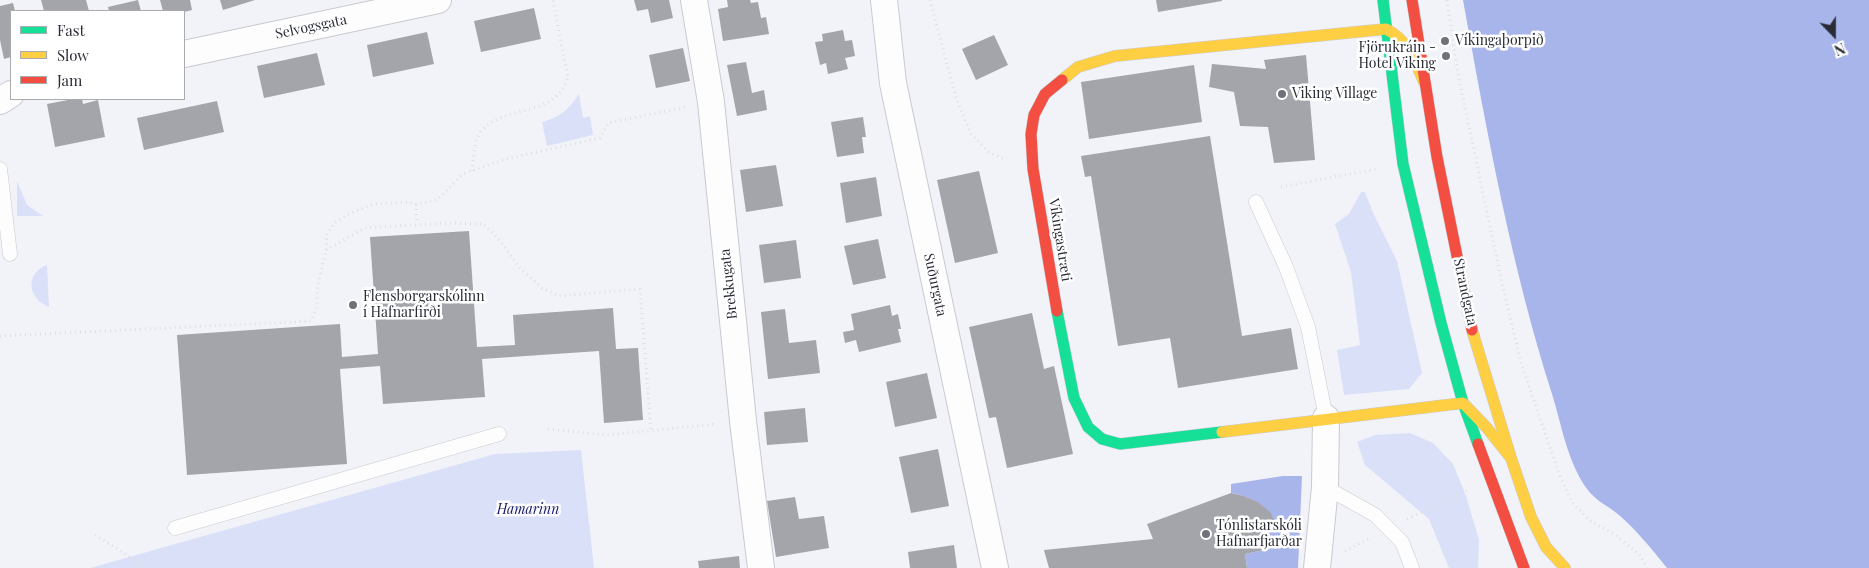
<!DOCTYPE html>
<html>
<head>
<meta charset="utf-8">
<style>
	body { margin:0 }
	#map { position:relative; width:1869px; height:568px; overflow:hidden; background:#f2f3f9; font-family:"Playfair Display",serif }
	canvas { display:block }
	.legend { position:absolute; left:10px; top:10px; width:175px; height:90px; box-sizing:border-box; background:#fff; border:1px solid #a9abae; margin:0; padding:6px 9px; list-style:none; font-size:15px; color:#292c35 }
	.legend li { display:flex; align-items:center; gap:10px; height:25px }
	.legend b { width:25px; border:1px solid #a9abae }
	.north { position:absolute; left:1809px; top:10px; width:50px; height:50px; -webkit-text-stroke:4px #fff; paint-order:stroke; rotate:158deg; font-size:14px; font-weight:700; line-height:20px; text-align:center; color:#292c35 }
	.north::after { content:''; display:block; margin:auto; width:18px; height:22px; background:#292c35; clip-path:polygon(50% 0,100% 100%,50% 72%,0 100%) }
</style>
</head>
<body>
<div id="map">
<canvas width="1869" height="568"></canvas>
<ul class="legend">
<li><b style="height:6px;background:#16e098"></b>Fast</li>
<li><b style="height:6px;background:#ffcf43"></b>Slow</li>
<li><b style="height:6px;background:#f24e42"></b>Jam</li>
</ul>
<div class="north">N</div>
</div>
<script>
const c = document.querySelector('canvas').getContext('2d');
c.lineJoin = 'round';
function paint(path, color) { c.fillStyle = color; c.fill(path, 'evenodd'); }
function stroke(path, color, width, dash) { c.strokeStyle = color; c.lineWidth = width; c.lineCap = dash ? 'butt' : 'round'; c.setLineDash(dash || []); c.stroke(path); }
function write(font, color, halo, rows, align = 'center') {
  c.font = font + ' "Playfair Display",serif'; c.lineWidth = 5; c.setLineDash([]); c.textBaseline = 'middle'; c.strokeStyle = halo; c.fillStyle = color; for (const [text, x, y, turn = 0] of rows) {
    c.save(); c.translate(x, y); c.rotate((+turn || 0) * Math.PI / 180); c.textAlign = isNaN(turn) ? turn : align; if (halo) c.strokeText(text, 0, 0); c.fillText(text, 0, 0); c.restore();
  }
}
paint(new Path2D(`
	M 579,94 L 583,118 L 590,116 L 593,135 L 547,146 L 542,122 C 562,116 567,111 579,94 Z
	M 17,181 L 27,205 L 43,216 L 17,216 Z
	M 1361,192 L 1365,192 L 1374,215 L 1397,261 L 1422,373 L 1409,389 L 1344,395 L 1337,350 L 1360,345 L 1351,272 L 1335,224 L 1349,214 Z
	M 47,265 L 49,307 C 28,299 24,274 47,265 Z
	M 1410,433 L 1433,443 L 1453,464 L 1466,496 L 1479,540 L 1478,568 L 1449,568 L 1429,519 L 1365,465 L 1357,442 L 1375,435 Z
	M 581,450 L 594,568 L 90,568 L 495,454 Z`), '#dae0f8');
paint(new Path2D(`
	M 1463,0 L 1869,0 L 1869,568 L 1667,568 C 1652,549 1637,531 1619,515 C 1608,506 1596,501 1587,489 C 1567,461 1562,426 1552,394 C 1511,265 1487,133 1463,0 Z
	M 1283,476 L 1302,476 L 1298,568 L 1247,568 L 1245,554 L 1264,550 L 1261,529 L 1277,523 C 1266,505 1252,497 1231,493 L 1231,484 Z`), '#a7b5eb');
paint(new Path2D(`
	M 41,0 L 86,0 L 89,11 L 44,11 Z
	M 138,0 L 141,11 L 109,11 L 108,7 Z
	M 160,0 L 190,0 L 192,10 L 184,12 L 163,11 Z
	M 220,0 L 255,0 L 223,10 Z
	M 634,0 L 669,0 L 673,18 L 651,23 L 648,9 L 637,11 Z
	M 727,0 L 750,0 L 751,3 L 758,2 L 761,18 L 766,17 L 769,34 L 723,41 L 718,9 L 728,7 Z
	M 1156,0 L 1222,0 L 1222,1 L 1158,12 Z
	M 13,3 L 15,11 L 11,11 L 11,57 L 4,59 L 0,40 L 0,6 Z
	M 534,8 L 541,39 L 481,52 L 474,21 Z
	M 843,30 L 845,41 L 852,40 L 855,56 L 845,58 L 848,69 L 828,74 L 826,63 L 820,65 L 815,42 L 823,41 L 822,34 Z
	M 427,32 L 434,64 L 373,77 L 367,45 Z
	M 994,35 L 1008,65 L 976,80 L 962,49 Z
	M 683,48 L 690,81 L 656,88 L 649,55 Z
	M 317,53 L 325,85 L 264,98 L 257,66 Z
	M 1306,55 L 1315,160 L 1274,163 L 1268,127 L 1240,126 L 1234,92 L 1209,87 L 1212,64 L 1266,69 L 1264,60 Z
	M 746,62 L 752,93 L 764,90 L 767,110 L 737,116 L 727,65 Z
	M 1194,65 L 1202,122 L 1089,139 L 1081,82 Z
	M 73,99 L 82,99 L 83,104 L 98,100 L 105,137 L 55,147 L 47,104 Z
	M 217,101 L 224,132 L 144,150 L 137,118 Z
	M 863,117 L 866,137 L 862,137 L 864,153 L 837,157 L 831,122 Z
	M 1210,136 L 1242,336 L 1291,328 L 1298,369 L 1178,388 L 1170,338 L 1118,346 L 1091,176 L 1085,177 L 1081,156 Z
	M 776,165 L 783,206 L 746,212 L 740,170 Z
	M 979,171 L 998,253 L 955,263 L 937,180 Z
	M 876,177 L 882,216 L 846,223 L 840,183 Z
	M 469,231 L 477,347 L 515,345 L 513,315 L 613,308 L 616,349 L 638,348 L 643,420 L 604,423 L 599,351 L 482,359 L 485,397 L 383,404 L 380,366 L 340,369 L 347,464 L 187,475 L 177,335 L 340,324 L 342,357 L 378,354 L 370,237 Z
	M 878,239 L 886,278 L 853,285 L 844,246 Z
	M 796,240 L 801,278 L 764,283 L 759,245 Z
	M 890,305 L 892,316 L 898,314 L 901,329 L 898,329 L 901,342 L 859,352 L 856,340 L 845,343 L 843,332 L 854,330 L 851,314 Z
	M 785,309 L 789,343 L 816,340 L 820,373 L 768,379 L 761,312 Z
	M 1032,313 L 1044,369 L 1054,366 L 1073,454 L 1007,468 L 996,417 L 989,418 L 969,327 Z
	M 927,373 L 937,418 L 895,427 L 886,382 Z
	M 805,408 L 808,442 L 767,445 L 764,412 Z
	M 938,449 L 949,506 L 911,513 L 899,457 Z
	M 1231,493 L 1244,496 L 1258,502 L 1270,512 L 1277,524 L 1261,529 L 1264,550 L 1245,554 L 1247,568 L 1049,568 L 1044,550 L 1153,539 L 1147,524 Z
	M 795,497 L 799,519 L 824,516 L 829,548 L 776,557 L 767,501 Z
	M 954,545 L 957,568 L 910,568 L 908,552 Z
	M 739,556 L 740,568 L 699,568 L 698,561 Z`), '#a3a5ab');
const lane = new Path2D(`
	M 0,169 L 10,254
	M 1256,202 L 1286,267 L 1308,327 L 1326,418
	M 1325,487 L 1375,515 L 1402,542 L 1412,568
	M 175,528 L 499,434`);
const street = new Path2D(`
	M 694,0 L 711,102 L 743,421 L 761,568
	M 884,0 L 893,83 L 995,568
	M 184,54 L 438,0
	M 0,101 L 11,94
	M 1317,568 L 1325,487 L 1326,418`);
const fast = new Path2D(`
	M 1383,0 L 1403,164 L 1441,323 L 1463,403 L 1478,444
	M 1057,311 L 1074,398 L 1088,427 L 1102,439 L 1120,444 L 1222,432`);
const slow = new Path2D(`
	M 1062,80 L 1078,67 L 1115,56 L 1386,29 C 1408,40 1415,61 1424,82
	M 1472,330 L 1511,458 L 1531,517 L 1546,547 L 1565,568
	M 1222,432 L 1463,403 L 1487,428 L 1511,458`);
const jam = new Path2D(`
	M 1412,0 L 1437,157 L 1472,330
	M 1057,311 L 1033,169 L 1031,134 L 1034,115 L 1045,94 L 1062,80
	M 1478,444 L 1524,568`);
stroke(lane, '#c9cad1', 15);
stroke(street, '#c9cad1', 28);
stroke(fast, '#c9cad1', 12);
stroke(slow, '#c9cad1', 12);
stroke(jam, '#c9cad1', 12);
stroke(new Path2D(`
	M 930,0 L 956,98 L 971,134 L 990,153 L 1005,159
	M 1447,0 L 1458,74 L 1502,283 L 1521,363 L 1561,479 L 1572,502 L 1589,520 L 1614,534 L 1640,555 L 1647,568
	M 472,171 C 473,161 475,137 482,130 C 508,103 553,119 568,78 L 553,0
	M 1281,187 L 1376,169
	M 416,204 L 417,224
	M 326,250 L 365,228 L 447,223 L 484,224 L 500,241 L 520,268 L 542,288 L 559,296 L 640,289 L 651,432
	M 0,336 L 311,321 L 317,307 L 317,290 L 326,250 L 327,234 L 334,223 L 347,215 L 373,204 L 410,202 L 416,204 L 437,200 L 463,174 L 506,159 L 600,138 L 608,123 L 686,107
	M 548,429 L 605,435 L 717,424
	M 1407,519 L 1467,490
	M 95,535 L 135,560 L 144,568
	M 1345,551 L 1370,538`), '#dedfe0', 3, [1, 4]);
stroke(lane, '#fdfdfe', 14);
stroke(street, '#fdfdfe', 26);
stroke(fast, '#16e098', 11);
stroke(slow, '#ffcf43', 11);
stroke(jam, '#f24e42', 11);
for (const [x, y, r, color] of [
	[1445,41,5,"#6f727a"],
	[1446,56,5,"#6f727a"],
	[1282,94,5,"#6f727a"],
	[353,305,5,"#6f727a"],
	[1206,534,5,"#6f727a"]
]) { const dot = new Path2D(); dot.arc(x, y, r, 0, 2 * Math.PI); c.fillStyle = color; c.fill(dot); stroke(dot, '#fff', 2); }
write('14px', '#292c35', '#fff', [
	["Selvogsgata",311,27,-12],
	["Víkingastræti",1060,240,81],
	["Brekkugata",729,284,-96],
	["Suðurgata",935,285,78],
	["Strandgata",1465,292,78]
]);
write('14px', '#292c35', '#fff', [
	["Víkingaþorpið",1455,41],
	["Fjörukráin -",1436,48,"right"],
	["Hotel Viking",1436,64,"right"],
	["Viking Village",1292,94],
	["Flensborgarskólinn",363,297],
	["í Hafnarfirði",363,313],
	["Tónlistarskóli",1216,526],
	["Hafnarfjarðar",1216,542]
], 'left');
write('italic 14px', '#171b6e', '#fff', [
	["Hamarinn",528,510]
]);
</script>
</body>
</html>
